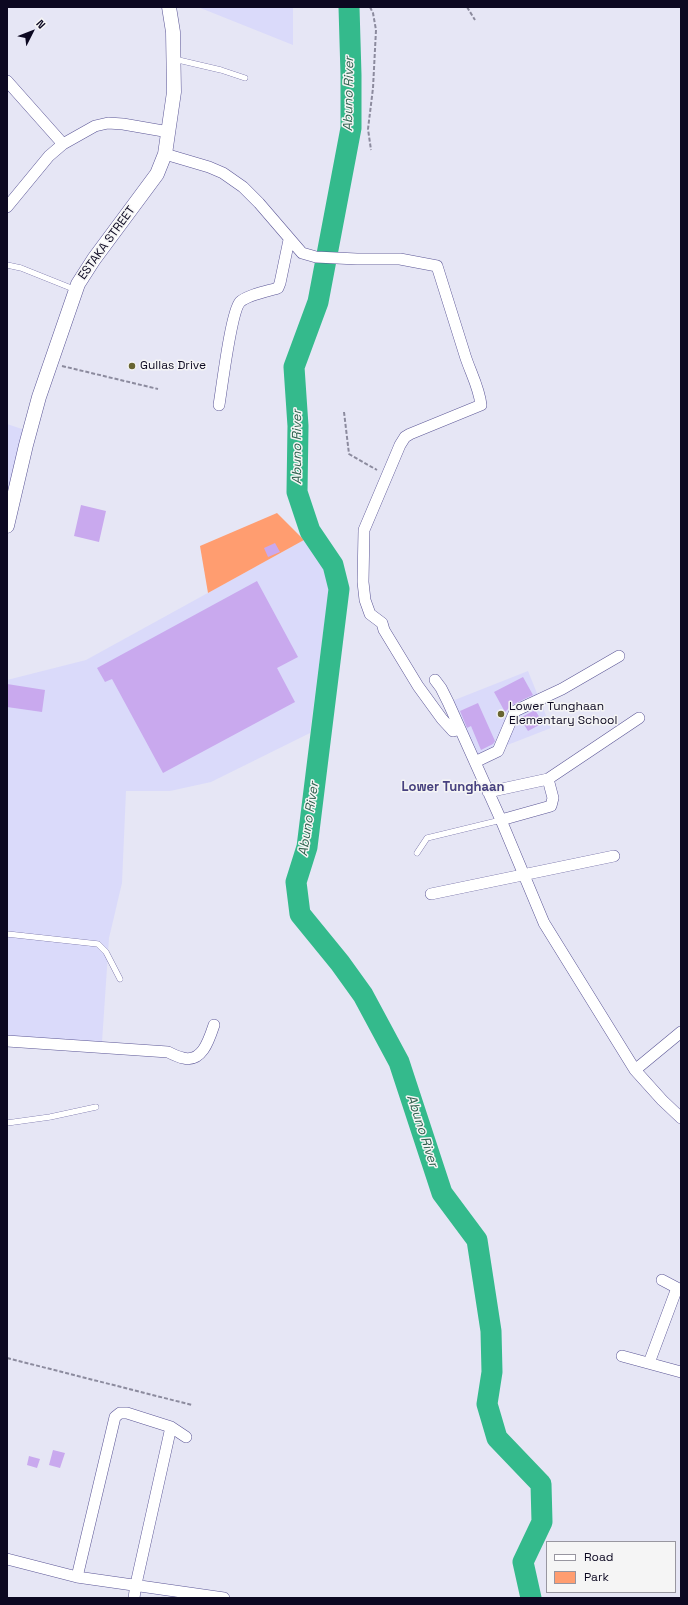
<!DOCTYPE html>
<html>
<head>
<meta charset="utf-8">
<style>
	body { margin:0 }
	#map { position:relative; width:688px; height:1605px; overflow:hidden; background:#e6e6f5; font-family:"Space Grotesk",sans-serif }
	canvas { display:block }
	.frame { position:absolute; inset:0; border:8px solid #0c0821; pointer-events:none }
	.legend { position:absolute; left:546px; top:1541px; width:130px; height:52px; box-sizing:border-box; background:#f5f5f5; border:1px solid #9896a0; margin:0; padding:5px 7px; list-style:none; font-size:12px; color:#0c0821 }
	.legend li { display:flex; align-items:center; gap:8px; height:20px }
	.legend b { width:20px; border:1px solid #9896a0 }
	.north { position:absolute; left:12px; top:12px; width:40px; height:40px; -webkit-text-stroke:3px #f5f5f5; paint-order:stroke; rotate:48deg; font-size:11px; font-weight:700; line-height:16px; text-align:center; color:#0c0821 }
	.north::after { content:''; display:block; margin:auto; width:14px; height:18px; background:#0c0821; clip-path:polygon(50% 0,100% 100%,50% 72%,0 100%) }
</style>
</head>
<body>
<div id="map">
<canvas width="688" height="1605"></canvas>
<div class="frame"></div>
<ul class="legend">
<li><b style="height:5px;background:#fff"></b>Road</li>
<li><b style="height:11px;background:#ff9d70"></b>Park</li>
</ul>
<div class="north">N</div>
</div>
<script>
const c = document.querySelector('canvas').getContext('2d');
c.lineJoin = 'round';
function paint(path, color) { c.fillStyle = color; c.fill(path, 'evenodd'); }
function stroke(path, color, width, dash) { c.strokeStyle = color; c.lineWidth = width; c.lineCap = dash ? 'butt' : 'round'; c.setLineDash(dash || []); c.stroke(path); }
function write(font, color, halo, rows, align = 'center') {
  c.font = font + ' "Space Grotesk",sans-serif'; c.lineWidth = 3; c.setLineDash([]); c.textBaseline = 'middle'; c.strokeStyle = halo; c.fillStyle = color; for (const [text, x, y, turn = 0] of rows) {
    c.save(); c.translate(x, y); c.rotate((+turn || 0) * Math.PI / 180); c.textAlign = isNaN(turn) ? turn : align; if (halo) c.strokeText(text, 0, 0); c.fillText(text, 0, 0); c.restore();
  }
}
paint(new Path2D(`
	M 198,7 L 293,7 L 293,45 Z
	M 7,424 L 25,430 L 7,495 Z
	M 304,540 L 324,564 L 329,589 L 310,733 L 211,782 L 170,791 L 126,791 L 122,883 L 109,938 L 102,1042 L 7,1036 L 7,680 L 86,660 Z
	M 528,671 L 551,728 L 474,758 L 452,701 Z`), '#dadafa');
paint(new Path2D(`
	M 277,513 L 304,540 L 208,593 L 200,546 Z`), '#ff9d70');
stroke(new Path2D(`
	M 349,7 L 351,75 L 351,128 L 318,302 L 294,367 L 298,426 L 297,492 L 310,531 L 333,565 L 339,589 L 307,847 L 296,882 L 300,914 L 340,963 L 363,995 L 399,1062 L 442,1193 L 477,1240 L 491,1331 L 492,1372 L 487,1404 L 497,1438 L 541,1484 L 542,1522 L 523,1562 L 531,1598`), '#34ba8c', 21);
paint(new Path2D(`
	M 81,505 L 106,511 L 99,542 L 74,536 Z
	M 275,543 L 280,552 L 268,557 L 264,548 Z
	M 257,581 L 298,657 L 277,668 L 295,702 L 163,773 L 112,679 L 105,682 L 97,668 Z
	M 523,677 L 533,695 L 512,705 L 505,712 L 494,692 Z
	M 7,684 L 45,690 L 42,712 L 7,707 Z
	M 478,703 L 495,741 L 493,744 L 481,750 L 471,726 L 467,728 L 460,711 Z
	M 535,710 L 543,723 L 528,731 L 520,718 Z
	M 53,1450 L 65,1453 L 60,1468 L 49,1465 Z
	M 29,1456 L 40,1459 L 37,1468 L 27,1465 Z`), '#c9a9ee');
const service = new Path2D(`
	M 174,59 L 221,70 L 245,78
	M 7,265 L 21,268 L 76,290
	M 417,853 L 427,838 L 501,820
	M 7,934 L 98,944 L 106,952 L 120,979
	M 7,1123 L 50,1117 L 96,1107`);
const minor = new Path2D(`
	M 7,81 L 63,144
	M 165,154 L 209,167 L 223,173 L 243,187 L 259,203 L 302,253 L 316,257 L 357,259 L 400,259 L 437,266 C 446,294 455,323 464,352 C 469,370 479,386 481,405 L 410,434 L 405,437 L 400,445 L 364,530 L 363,582 L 365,600 L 370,614 L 382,623 L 384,630 L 418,686 L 442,719 L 453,731 L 460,729
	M 7,207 L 49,156 L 63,144 L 95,126 L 108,123 L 123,124 L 169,132
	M 219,405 C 222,387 231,312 240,302 C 247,295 268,291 278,288 L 280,283 L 289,240
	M 435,680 L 441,688 L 448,702 L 501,820 L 544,923 L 635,1070 L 662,1100 L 681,1118
	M 475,762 L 498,751 L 515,711 L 562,689 L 619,656
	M 488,792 L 548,779 L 639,718
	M 501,820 L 551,806 L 553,798 L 548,779
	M 431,894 L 614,856
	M 7,1041 L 168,1052 C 172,1054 178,1057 183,1058 C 202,1063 209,1040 214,1025
	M 635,1070 L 681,1032
	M 662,1280 L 681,1290
	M 622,1356 L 681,1372
	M 649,1363 L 677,1288
	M 7,1559 L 77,1577 L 224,1598
	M 77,1577 L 115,1417 L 120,1413 L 127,1413 L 171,1427 L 186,1437
	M 134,1598 L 136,1584 L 171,1427`);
const tertiary = new Path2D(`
	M 7,526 L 26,445 L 39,397 L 78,284 L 94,259 L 157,174 L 165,154 L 174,92 L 173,32 L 169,7`);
stroke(service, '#5b5696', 6);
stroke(minor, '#5b5696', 12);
stroke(tertiary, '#5b5696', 15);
stroke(new Path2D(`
	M 370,7 L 373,13 L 376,30 L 373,88 L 368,129 L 371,150
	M 467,7 L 475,20
	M 62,366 L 158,389
	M 344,412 L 349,454 L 377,470
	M 7,1358 L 192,1405`), '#8c8b9e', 2, [4, 2]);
stroke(service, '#fff', 5.5);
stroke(minor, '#fff', 11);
stroke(tertiary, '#fff', 14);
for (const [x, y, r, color] of [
	[132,366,4,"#686431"],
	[501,714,4,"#686431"]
]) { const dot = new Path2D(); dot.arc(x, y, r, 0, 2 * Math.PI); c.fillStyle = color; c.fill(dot); stroke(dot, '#f5f5f5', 1.5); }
write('12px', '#0c0821', '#f5f5f5', [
	["ESTAKA STREET",107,243,-54]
]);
write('12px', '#0c0821', '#f5f5f5', [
	["Gullas Drive",140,366],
	["Lower Tunghaan",509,707],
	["Elementary School",509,721]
], 'left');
write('italic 13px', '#2f624e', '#f5f5f5', [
	["Abuno River",349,94,-89],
	["Abuno River",297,447,-90],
	["Abuno River",309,819,-81],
	["Abuno River",422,1131,72]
]);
write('bold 13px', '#47417f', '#f5f5f5', [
	["Lower Tunghaan",453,787]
]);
</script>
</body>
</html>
